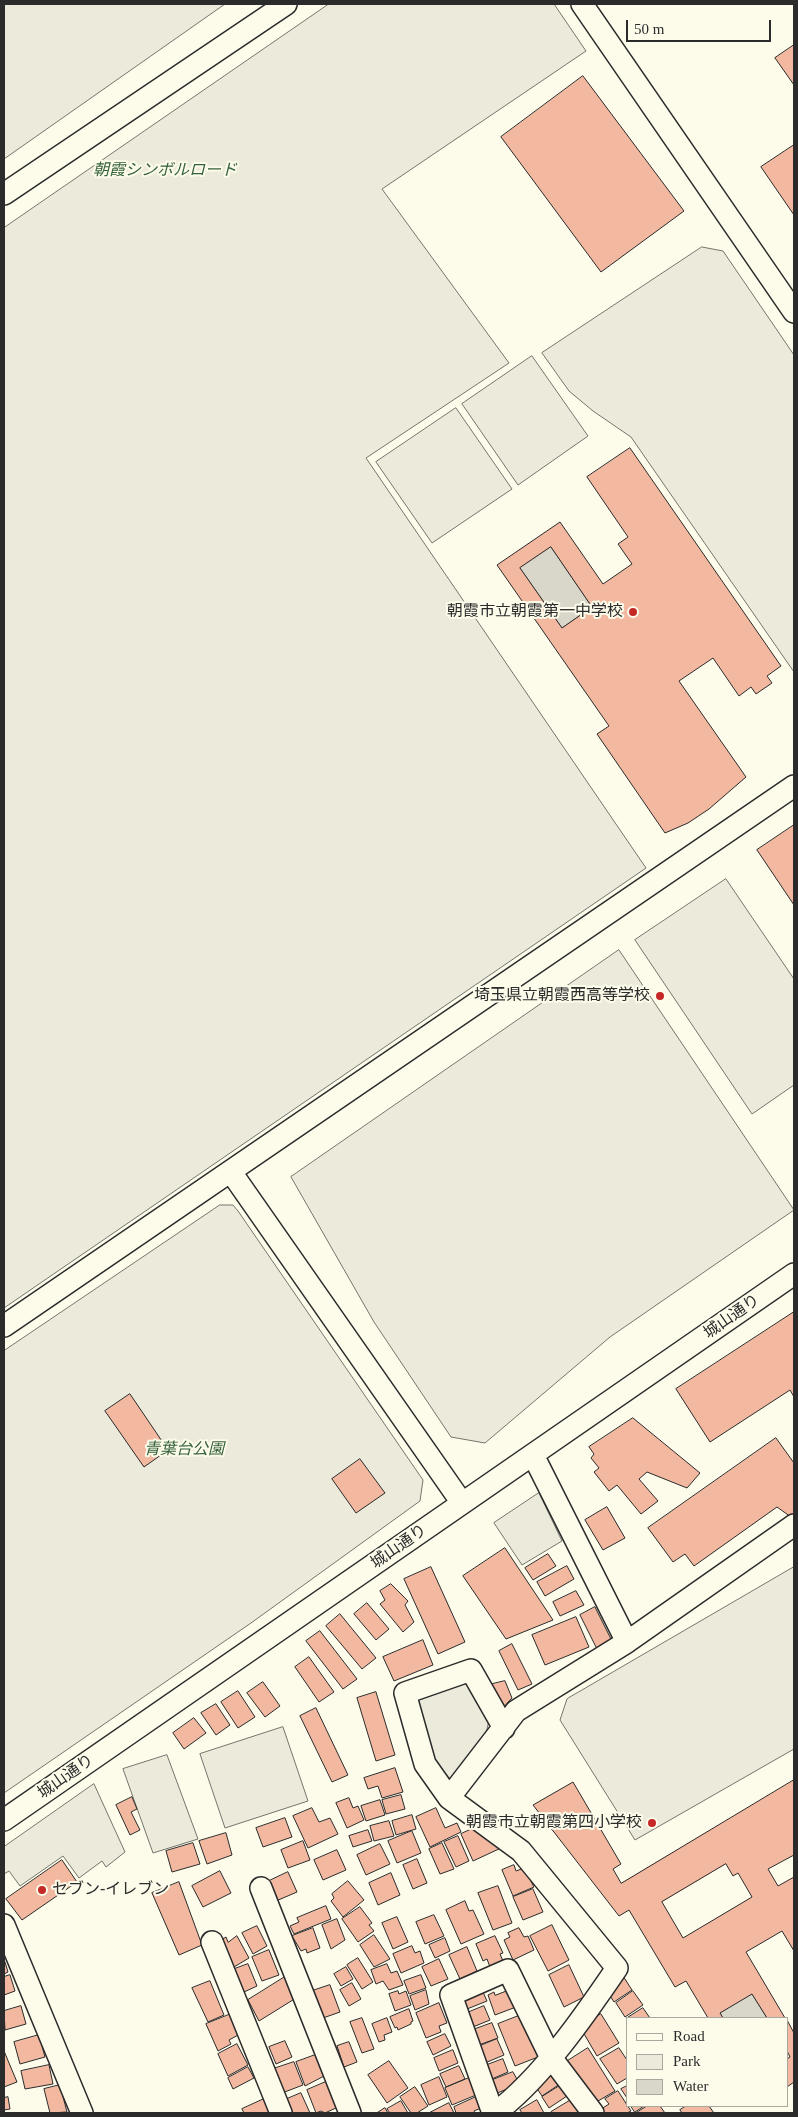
<!DOCTYPE html>
<html>
<head>
<meta charset="utf-8">
<style>
	body { margin:0 }
	#map { position:relative; width:798px; height:2117px; overflow:hidden; background:#fdfbea; font-family:"Times New Roman",serif }
	canvas { display:block }
	.frame { position:absolute; inset:0; border:5px solid #2b2b2b; pointer-events:none }
	.legend { position:absolute; left:626px; top:2017px; width:162px; height:90px; box-sizing:border-box; background:#fdfbea; border:1px solid #a9a89e; margin:0; padding:6px 9px; list-style:none; font-size:15px; color:#2b2b2b }
	.legend li { display:flex; align-items:center; gap:10px; height:25px }
	.legend b { width:25px; border:1px solid #a9a89e }
	.scale { position:absolute; left:626px; top:20px; width:145px; height:22px; box-sizing:border-box; border:2px solid #2b2b2b; border-top:0; padding-left:6px; font-size:15px; line-height:18px; white-space:nowrap; color:#2b2b2b; -webkit-text-stroke:4px #fdfbea; paint-order:stroke }
</style>
</head>
<body>
<div id="map">
<canvas width="798" height="2117"></canvas>
<div class="frame"></div>
<ul class="legend">
<li><b style="height:6px;background:#fdfbea"></b>Road</li>
<li><b style="height:14px;background:#ecebdb"></b>Park</li>
<li><b style="height:14px;background:#d8d7c9"></b>Water</li>
</ul>
<div class="scale">50 m</div>
</div>
<script>
const c = document.querySelector('canvas').getContext('2d');
c.lineJoin = 'round';
function paint(path, color) { c.fillStyle = color; c.fill(path, 'evenodd'); }
function stroke(path, color, width, dash) { c.strokeStyle = color; c.lineWidth = width; c.lineCap = dash ? 'butt' : 'round'; c.setLineDash(dash || []); c.stroke(path); }
function write(font, color, halo, rows, align = 'center') {
  c.font = font + ' "Times New Roman","Noto Sans JP",serif'; c.lineWidth = 4; c.setLineDash([]); c.textBaseline = 'middle'; c.strokeStyle = halo; c.fillStyle = color; for (const [text, x, y, turn = 0] of rows) {
    c.save(); c.translate(x, y); c.rotate((+turn || 0) * Math.PI / 180); c.textAlign = isNaN(turn) ? turn : align; if (halo) c.strokeText(text, 0, 0); c.fillText(text, 0, 0); c.restore();
  }
}
const green = new Path2D(`
	M 4,4 L 225,4 L 4,159 Z
	M 329,4 L 554,4 L 586,51 L 382,189 L 509,363 L 366,458 L 646,868 L 4,1308 L 4,228 Z
	M 702,247 L 723,251 L 794,355 L 794,672 L 631,437 L 593,411 L 569,391 L 542,353 Z
	M 532,356 L 588,436 L 518,485 L 462,404 Z
	M 456,408 L 512,489 L 432,543 L 376,462 Z
	M 726,879 L 794,979 L 794,1085 L 752,1114 L 635,940 Z
	M 619,950 L 794,1210 L 610,1337 L 485,1443 L 451,1437 L 374,1322 L 291,1177 Z
	M 220,1205 L 233,1205 L 238,1211 L 423,1480 L 420,1501 L 251,1623 L 4,1793 L 4,1351 Z
	M 794,1567 L 794,1749 L 635,1840 L 560,1720 L 567,1699 Z
	M 283,1727 L 308,1801 L 225,1828 L 200,1754 Z
	M 167,1755 L 198,1839 L 153,1853 L 123,1769 Z`);
paint(green, '#ecebdb');
stroke(green, '#74746e', 1);
const parking = new Path2D(`
	M 539,1493 L 562,1541 L 522,1565 L 494,1523 Z
	M 467,1679 L 489,1720 L 484,1743 L 457,1778 L 442,1778 L 425,1757 L 409,1694 Z
	M 94,1784 L 125,1852 L 106,1867 L 102,1861 L 79,1878 L 63,1856 L 20,1886 L 9,1871 L 4,1874 L 4,1847 Z`);
paint(parking, '#eceadb');
stroke(parking, '#74746e', 1);
const water = new Path2D(`
	M 551,547 L 592,607 L 562,628 L 520,568 Z
	M 752,1994 L 767,2018 L 723,2018 L 720,2013 Z`);
paint(water, '#d8d7c9');
stroke(water, '#74746e', 1);
const building = new Path2D(`
	M 794,45 L 794,85 L 775,58 Z
	M 583,76 L 684,211 L 601,272 L 501,137 Z
	M 794,145 L 794,215 L 761,167 Z
	M 630,448 L 781,666 L 767,676 L 772,683 L 756,694 L 751,687 L 739,696 L 713,658 L 679,681 L 746,777 L 709,809 L 688,823 L 665,833 L 597,734 L 609,726 L 497,565 L 560,522 L 603,584 L 632,564 L 618,544 L 628,537 L 587,477 ZM 551,547 L 592,607 L 562,628 L 520,568 Z
	M 794,825 L 794,905 L 757,850 Z
	M 794,1312 L 794,1397 L 790,1390 L 710,1442 L 676,1389 Z
	M 130,1394 L 168,1450 L 144,1467 L 105,1411 Z
	M 633,1418 L 700,1473 L 687,1488 L 647,1472 L 639,1479 L 658,1501 L 641,1514 L 617,1485 L 609,1491 L 594,1472 L 599,1468 L 591,1458 L 594,1454 L 589,1447 Z
	M 776,1438 L 794,1463 L 794,1514 L 791,1517 L 777,1507 L 694,1566 L 685,1554 L 673,1562 L 648,1528 Z
	M 360,1459 L 385,1493 L 356,1513 L 332,1479 Z
	M 607,1507 L 625,1538 L 603,1550 L 585,1520 Z
	M 505,1548 L 553,1620 L 506,1639 L 463,1576 Z
	M 548,1554 L 556,1566 L 533,1580 L 525,1568 Z
	M 567,1566 L 574,1579 L 545,1596 L 537,1582 Z
	M 431,1567 L 465,1642 L 438,1654 L 404,1579 Z
	M 391,1584 L 408,1601 L 405,1605 L 414,1622 L 403,1632 L 380,1604 L 385,1600 L 380,1591 Z
	M 576,1591 L 584,1605 L 560,1616 L 553,1602 Z
	M 367,1603 L 389,1629 L 376,1640 L 354,1614 Z
	M 595,1607 L 612,1641 L 597,1649 L 580,1615 Z
	M 340,1614 L 376,1658 L 362,1669 L 326,1626 Z
	M 576,1617 L 589,1647 L 545,1665 L 532,1635 Z
	M 320,1631 L 357,1679 L 343,1689 L 306,1641 Z
	M 423,1640 L 433,1665 L 394,1681 L 383,1657 Z
	M 512,1644 L 532,1684 L 518,1690 L 499,1651 Z
	M 309,1657 L 334,1692 L 319,1702 L 295,1667 Z
	M 505,1681 L 512,1698 L 499,1712 L 484,1686 Z
	M 263,1682 L 280,1706 L 265,1717 L 247,1693 Z
	M 238,1691 L 255,1717 L 238,1728 L 221,1702 Z
	M 376,1692 L 395,1755 L 376,1761 L 357,1698 Z
	M 216,1704 L 230,1725 L 216,1735 L 201,1713 Z
	M 316,1708 L 348,1775 L 332,1782 L 300,1716 Z
	M 194,1718 L 206,1733 L 184,1749 L 173,1733 Z
	M 395,1768 L 403,1792 L 382,1798 L 378,1786 L 368,1789 L 364,1778 Z
	M 794,1780 L 794,1855 L 768,1869 L 778,1886 L 794,1877 L 794,1951 L 782,1931 L 746,1952 L 785,2018 L 767,2018 L 752,1994 L 720,2013 L 723,2018 L 708,2018 L 686,1981 L 675,1987 L 629,1910 L 619,1916 L 533,1805 L 573,1782 L 621,1864 L 613,1869 L 621,1883 ZM 726,1864 L 733,1876 L 738,1873 L 752,1897 L 683,1938 L 662,1902 Z
	M 401,1795 L 405,1809 L 386,1814 L 382,1800 Z
	M 132,1797 L 137,1809 L 131,1812 L 140,1830 L 130,1835 L 116,1805 Z
	M 349,1798 L 353,1808 L 358,1806 L 364,1820 L 347,1828 L 336,1803 Z
	M 380,1800 L 385,1815 L 366,1821 L 361,1806 Z
	M 312,1808 L 319,1822 L 330,1818 L 338,1834 L 308,1848 L 293,1816 Z
	M 436,1808 L 445,1828 L 457,1823 L 461,1832 L 430,1847 L 416,1817 Z
	M 412,1815 L 416,1829 L 396,1835 L 392,1821 Z
	M 285,1818 L 292,1837 L 263,1847 L 256,1828 Z
	M 389,1821 L 394,1836 L 374,1841 L 370,1826 Z
	M 472,1829 L 501,1848 L 473,1861 L 461,1834 Z
	M 368,1830 L 372,1841 L 353,1847 L 349,1836 Z
	M 412,1831 L 421,1853 L 397,1863 L 388,1841 Z
	M 226,1833 L 232,1855 L 207,1864 L 199,1841 Z
	M 458,1836 L 469,1861 L 456,1867 L 444,1842 Z
	M 303,1841 L 310,1860 L 288,1868 L 281,1850 Z
	M 193,1843 L 200,1864 L 172,1872 L 166,1851 Z
	M 442,1843 L 454,1869 L 440,1874 L 429,1849 Z
	M 380,1844 L 390,1864 L 366,1875 L 357,1855 Z
	M 337,1850 L 346,1870 L 323,1880 L 314,1860 Z
	M 417,1859 L 427,1883 L 413,1889 L 403,1865 Z
	M 62,1860 L 77,1882 L 22,1920 L 6,1899 Z
	M 514,1865 L 516,1871 L 524,1868 L 534,1887 L 513,1896 L 502,1870 Z
	M 220,1871 L 231,1893 L 203,1907 L 192,1886 Z
	M 288,1872 L 297,1892 L 276,1901 L 267,1882 Z
	M 391,1873 L 400,1895 L 378,1905 L 369,1883 Z
	M 348,1881 L 364,1900 L 343,1917 L 331,1901 L 334,1898 L 332,1894 Z
	M 179,1882 L 202,1945 L 179,1955 L 152,1893 Z
	M 498,1886 L 512,1923 L 493,1930 L 478,1893 Z
	M 533,1889 L 543,1912 L 523,1920 L 513,1897 Z
	M 465,1901 L 469,1911 L 473,1910 L 484,1934 L 461,1944 L 446,1910 Z
	M 326,1906 L 331,1919 L 294,1934 L 290,1926 L 299,1922 L 297,1918 Z
	M 360,1907 L 372,1923 L 369,1925 L 374,1931 L 358,1942 L 342,1919 Z
	M 434,1915 L 444,1936 L 425,1944 L 416,1922 Z
	M 397,1917 L 408,1942 L 393,1949 L 382,1923 Z
	M 337,1919 L 345,1940 L 331,1949 L 322,1925 Z
	M 552,1925 L 569,1960 L 548,1971 L 530,1936 Z
	M 257,1926 L 267,1946 L 253,1954 L 242,1933 Z
	M 313,1928 L 320,1948 L 307,1953 L 306,1949 L 301,1951 L 292,1936 Z
	M 519,1928 L 524,1937 L 528,1936 L 534,1950 L 513,1960 L 504,1940 L 510,1937 L 508,1933 Z
	M 374,1935 L 390,1959 L 374,1967 L 360,1945 Z
	M 237,1936 L 249,1958 L 229,1970 L 216,1943 L 226,1937 L 228,1942 Z
	M 495,1936 L 503,1953 L 500,1954 L 503,1961 L 490,1967 L 487,1959 L 483,1961 L 476,1944 Z
	M 445,1938 L 450,1951 L 435,1958 L 429,1945 Z
	M 412,1946 L 415,1953 L 420,1951 L 424,1963 L 401,1973 L 393,1954 Z
	M 467,1947 L 477,1971 L 460,1979 L 449,1955 Z
	M 269,1950 L 279,1975 L 262,1981 L 252,1957 Z
	M 358,1958 L 373,1982 L 362,1989 L 347,1965 Z
	M 4,1959 L 8,1972 L 4,1974 Z
	M 439,1959 L 448,1979 L 431,1986 L 422,1967 Z
	M 248,1964 L 257,1986 L 244,1992 L 239,1981 L 229,1971 Z
	M 387,1964 L 391,1973 L 397,1971 L 403,1985 L 389,1990 L 383,1981 L 376,1984 L 371,1970 Z
	M 569,1965 L 584,1997 L 564,2007 L 549,1975 Z
	M 346,1967 L 353,1979 L 341,1986 L 334,1974 Z
	M 10,1975 L 15,1991 L 4,1995 L 4,1977 Z
	M 288,1975 L 291,1982 L 287,1985 L 296,1998 L 259,2021 L 248,2000 Z
	M 421,1975 L 426,1988 L 409,1994 L 404,1981 Z
	M 623,1976 L 632,1990 L 614,2002 L 607,1991 Z
	M 210,1981 L 224,2015 L 208,2022 L 192,1988 Z
	M 352,1983 L 361,1999 L 349,2006 L 340,1990 Z
	M 330,1985 L 340,2012 L 323,2018 L 312,1991 Z
	M 426,1990 L 429,2004 L 415,2010 L 410,1996 Z
	M 482,1990 L 487,2001 L 462,2011 L 457,2000 Z
	M 510,1990 L 516,2007 L 495,2015 L 488,1995 L 494,1992 L 495,1995 Z
	M 398,1991 L 399,1994 L 406,1991 L 411,2005 L 395,2011 L 389,1994 Z
	M 633,1991 L 643,2005 L 625,2017 L 616,2003 Z
	M 439,2003 L 447,2023 L 439,2026 L 441,2032 L 426,2038 L 416,2013 Z
	M 21,2006 L 26,2024 L 5,2030 L 4,2011 Z
	M 484,2006 L 490,2020 L 468,2029 L 462,2015 Z
	M 643,2008 L 650,2018 L 627,2018 Z
	M 409,2009 L 413,2021 L 411,2022 L 411,2024 L 398,2030 L 397,2027 L 395,2028 L 390,2017 Z
	M 231,2014 L 240,2034 L 229,2040 L 231,2044 L 218,2051 L 206,2024 Z
	M 601,2014 L 619,2043 L 597,2056 L 580,2027 Z
	M 521,2015 L 538,2057 L 515,2066 L 498,2024 Z
	M 362,2018 L 374,2049 L 362,2053 L 350,2022 Z
	M 387,2018 L 392,2032 L 384,2035 L 385,2040 L 379,2042 L 372,2024 Z
	M 787,2020 L 794,2033 L 794,2082 L 787,2087 L 787,2059 L 790,2057 L 787,2051 Z
	M 492,2023 L 498,2038 L 476,2046 L 470,2031 Z
	M 445,2034 L 451,2046 L 433,2055 L 427,2042 Z
	M 39,2035 L 45,2057 L 20,2064 L 14,2042 Z
	M 497,2039 L 504,2055 L 480,2065 L 473,2049 Z
	M 285,2041 L 292,2057 L 276,2064 L 269,2047 Z
	M 349,2042 L 357,2062 L 344,2067 L 337,2046 Z
	M 237,2044 L 248,2065 L 228,2076 L 218,2054 Z
	M 588,2048 L 615,2091 L 593,2104 L 566,2062 Z
	M 619,2048 L 627,2060 L 627,2078 L 617,2084 L 600,2059 Z
	M 453,2050 L 458,2063 L 439,2071 L 434,2058 Z
	M 4,2051 L 17,2082 L 4,2087 Z
	M 318,2054 L 326,2075 L 305,2086 L 296,2062 Z
	M 503,2059 L 508,2072 L 492,2079 L 487,2065 Z
	M 389,2061 L 408,2088 L 387,2103 L 368,2075 Z
	M 294,2062 L 303,2085 L 282,2093 L 273,2069 Z
	M 49,2065 L 53,2084 L 25,2089 L 21,2071 Z
	M 459,2066 L 465,2079 L 446,2087 L 440,2074 Z
	M 248,2067 L 254,2078 L 233,2089 L 228,2078 Z
	M 513,2072 L 518,2081 L 514,2086 L 495,2094 L 490,2081 Z
	M 552,2072 L 560,2084 L 542,2096 L 534,2084 Z
	M 439,2077 L 447,2097 L 429,2105 L 421,2085 Z
	M 469,2078 L 476,2095 L 452,2105 L 445,2088 Z
	M 328,2081 L 338,2107 L 325,2113 L 321,2111 L 316,2113 L 307,2090 Z
	M 60,2085 L 67,2112 L 50,2113 L 44,2089 Z
	M 561,2085 L 567,2096 L 549,2108 L 542,2097 Z
	M 627,2086 L 627,2098 L 621,2089 Z
	M 415,2087 L 428,2106 L 417,2113 L 411,2113 L 400,2097 Z
	M 618,2091 L 631,2111 L 627,2113 L 599,2113 L 598,2111 L 609,2104 L 605,2099 Z
	M 301,2093 L 310,2113 L 293,2113 L 287,2099 Z
	M 8,2097 L 10,2109 L 4,2110 L 4,2098 Z
	M 476,2097 L 481,2108 L 474,2111 L 475,2113 L 456,2113 L 454,2107 Z
	M 264,2099 L 270,2113 L 244,2113 L 242,2109 Z
	M 537,2100 L 544,2113 L 522,2113 L 520,2110 Z
	M 571,2100 L 579,2113 L 551,2113 L 551,2112 Z
	M 401,2101 L 408,2113 L 390,2113 L 387,2109 Z
	M 449,2103 L 454,2113 L 429,2113 Z
	M 631,2106 L 644,2106 L 635,2112 Z
	M 647,2106 L 660,2106 L 665,2113 L 636,2113 Z
	M 686,2106 L 709,2106 L 714,2113 L 682,2113 L 680,2110 Z
	M 385,2108 L 388,2113 L 377,2113 Z`);
paint(building, '#f2b8a0');
stroke(building, '#2b2b2b', 1);
const minor = new Path2D(`
	M 582,4 L 794,312
	M 4,194 L 286,4
	M 231,1172 L 462,1503
	M 4,1326 L 794,786
	M 533,1455 L 627,1642
	M 449,1798 L 516,1711 L 627,1642 L 794,1525
	M 4,1820 L 794,1274
	M 261,1888 L 350,2113
	M 4,1925 L 82,2113
	M 212,1942 L 281,2113
	M 493,2113 L 451,1995 L 508,1970 L 550,2056 L 593,2113
	M 495,2113 C 541,2079 585,2015 617,1968 L 521,1851 L 449,1798 L 425,1764 L 405,1693 L 471,1670 L 504,1728`);
stroke(minor, '#2b2b2b', 24);
stroke(minor, '#fdfbea', 21);
for (const [x, y, r, color] of [
	[633,612,5,"#c62828"],
	[660,996,5,"#c62828"],
	[652,1823,5,"#c62828"],
	[42,1890,5,"#c62828"]
]) { const dot = new Path2D(); dot.arc(x, y, r, 0, 2 * Math.PI); c.fillStyle = color; c.fill(dot); stroke(dot, '#fdfbea', 2); }
write('italic 16px', '#34623c', '#fdfbea', [
	["朝霞シンボルロード",165,171],
	["青葉台公園",184,1450]
]);
write('16px', '#2b2b2b', '#fdfbea', [
	["朝霞市立朝霞第一中学校",623,612],
	["埼玉県立朝霞西高等学校",650,996],
	["朝霞市立朝霞第四小学校",642,1823],
	["セブン-イレブン",52,1890,"left"]
], 'right');
write('16px', '#2b2b2b', '#fdfbea', [
	["城山通り",732,1317,-35],
	["城山通り",399,1547,-35],
	["城山通り",66,1777,-35]
]);
</script>
</body>
</html>
